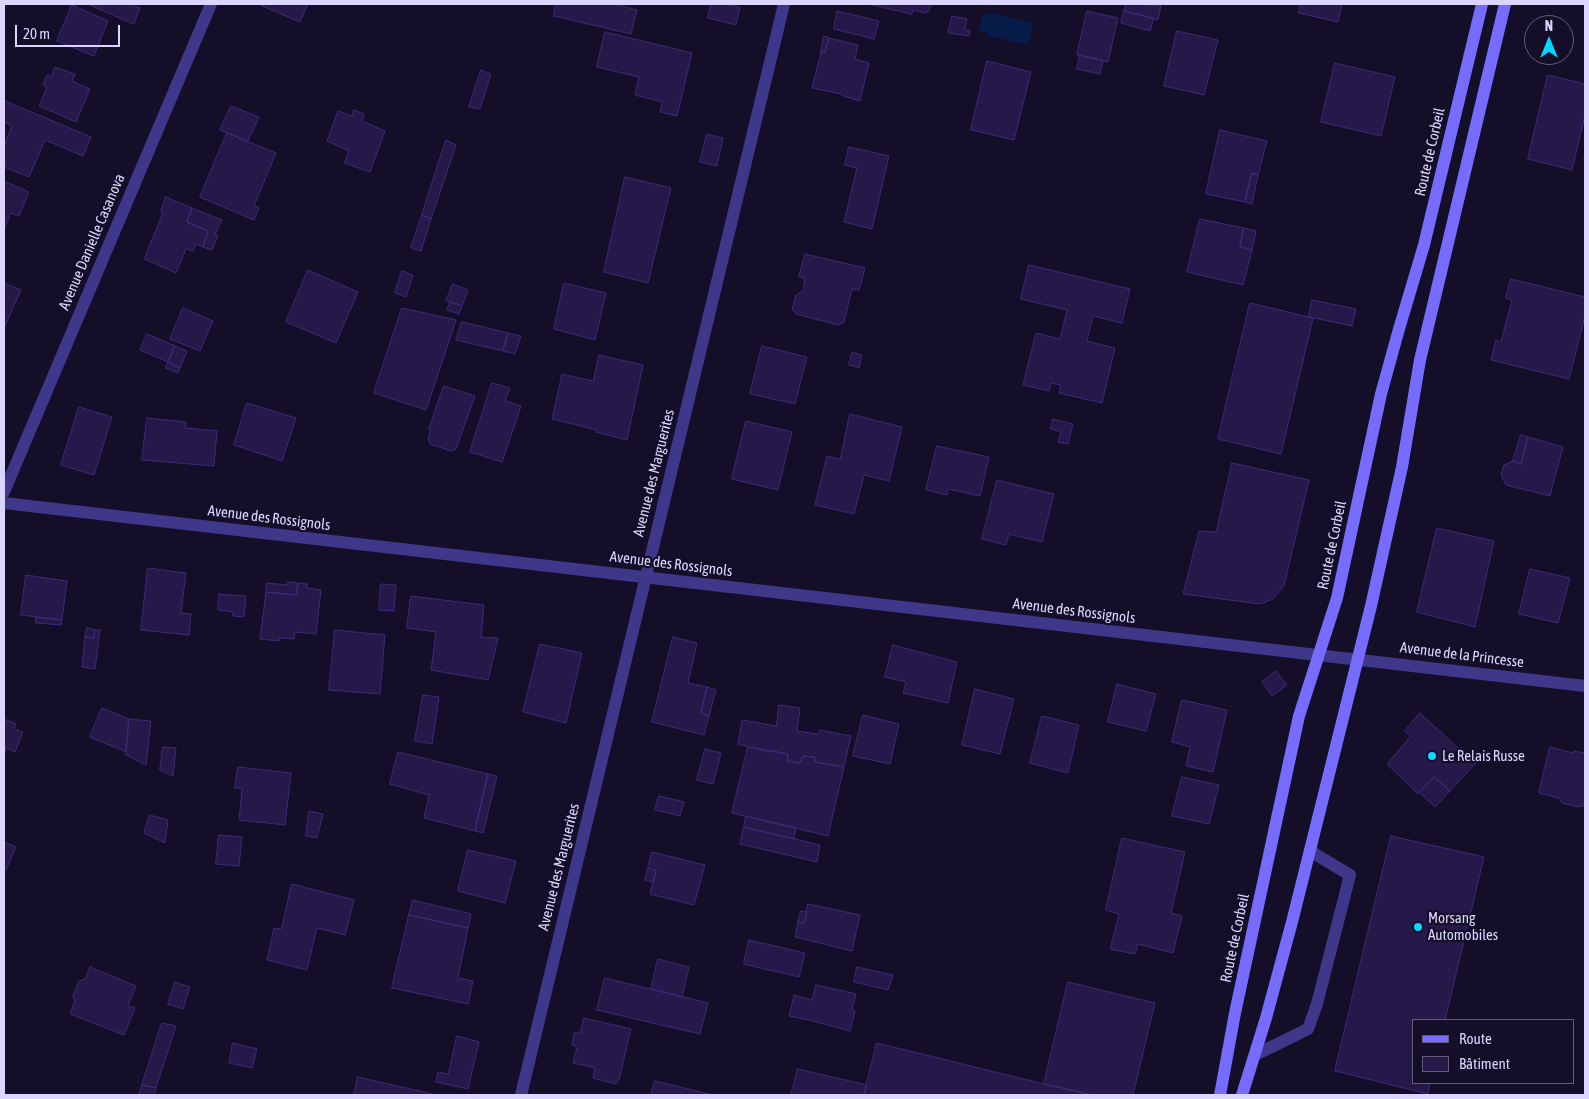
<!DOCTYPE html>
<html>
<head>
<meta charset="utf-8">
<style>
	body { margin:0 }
	#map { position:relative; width:1589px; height:1099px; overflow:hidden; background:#140e28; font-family:"Asap Condensed",sans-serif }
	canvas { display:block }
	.frame { position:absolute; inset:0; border:5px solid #dcd5ff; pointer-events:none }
	.legend { position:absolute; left:1412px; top:1019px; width:162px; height:65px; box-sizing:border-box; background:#140e28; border:1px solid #645e7e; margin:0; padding:6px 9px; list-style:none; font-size:15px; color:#dcd5ff }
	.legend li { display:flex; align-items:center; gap:10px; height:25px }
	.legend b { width:25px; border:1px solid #645e7e }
	.north { position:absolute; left:1524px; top:15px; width:50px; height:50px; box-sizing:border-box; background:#140e28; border:1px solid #645e7e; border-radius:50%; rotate:0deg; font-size:14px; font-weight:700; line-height:20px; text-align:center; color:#dcd5ff }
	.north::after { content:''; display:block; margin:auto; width:18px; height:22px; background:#01d9ff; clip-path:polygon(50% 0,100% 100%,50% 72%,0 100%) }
	.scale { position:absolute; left:15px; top:25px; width:105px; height:22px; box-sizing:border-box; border:2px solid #dcd5ff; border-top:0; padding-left:6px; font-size:15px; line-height:18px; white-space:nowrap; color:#dcd5ff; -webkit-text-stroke:4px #140e28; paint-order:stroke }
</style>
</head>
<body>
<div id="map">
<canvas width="1589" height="1099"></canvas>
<div class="frame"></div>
<ul class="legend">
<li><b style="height:6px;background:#776cff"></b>Route</li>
<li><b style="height:14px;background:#26194a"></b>Bâtiment</li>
</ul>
<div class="north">N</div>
<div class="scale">20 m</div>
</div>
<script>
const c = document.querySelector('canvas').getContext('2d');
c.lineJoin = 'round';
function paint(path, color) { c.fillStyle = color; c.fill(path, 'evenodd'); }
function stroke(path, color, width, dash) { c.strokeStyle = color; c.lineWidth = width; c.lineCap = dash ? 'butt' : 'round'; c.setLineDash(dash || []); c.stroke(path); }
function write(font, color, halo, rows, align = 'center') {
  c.font = font + ' "Asap Condensed",sans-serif'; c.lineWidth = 4.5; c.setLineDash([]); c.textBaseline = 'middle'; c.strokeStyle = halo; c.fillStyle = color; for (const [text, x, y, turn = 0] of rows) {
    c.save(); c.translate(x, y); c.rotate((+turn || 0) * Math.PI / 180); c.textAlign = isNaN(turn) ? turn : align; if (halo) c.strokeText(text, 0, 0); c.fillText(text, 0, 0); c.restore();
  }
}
paint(new Path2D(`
	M 983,13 L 990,15 L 991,13 L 1034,23 L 1028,45 L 985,35 L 986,32 L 979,31 Z`), '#071c48');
const building = new Path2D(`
	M 88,4 L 135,4 L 134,6 L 140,8 L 134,24 Z
	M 263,4 L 308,4 L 300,22 L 262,6 Z
	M 556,4 L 614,4 L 637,10 L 631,34 L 554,16 Z
	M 711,4 L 727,4 L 740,7 L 736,25 L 708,18 Z
	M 869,4 L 931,4 L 929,11 L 925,13 L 913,10 L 912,14 Z
	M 1126,4 L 1161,5 L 1158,20 L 1124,11 Z
	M 1301,4 L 1342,4 L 1338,22 L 1299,13 Z
	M 72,5 L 108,21 L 94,56 L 57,41 Z
	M 837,11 L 879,21 L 874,39 L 834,29 Z
	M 1087,11 L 1118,18 L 1108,62 L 1077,55 Z
	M 1124,11 L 1154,18 L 1150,31 L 1121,23 Z
	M 952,16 L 967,19 L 965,30 L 970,31 L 969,36 L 948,33 Z
	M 1177,31 L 1218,40 L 1204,95 L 1164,86 Z
	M 605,32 L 692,53 L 677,116 L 660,112 L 662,102 L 635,95 L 639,77 L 597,67 Z
	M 824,36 L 829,38 L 825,52 L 821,52 Z
	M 829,38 L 858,45 L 855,59 L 869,63 L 860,101 L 844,96 L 841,94 L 812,88 L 821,52 L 825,52 Z
	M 1080,55 L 1103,60 L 1100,74 L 1077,69 Z
	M 987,61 L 1031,72 L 1014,140 L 971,130 Z
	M 1335,63 L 1395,77 L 1381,136 L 1321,122 Z
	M 55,67 L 75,74 L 72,81 L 90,89 L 76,122 L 39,106 L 47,87 L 43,85 L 47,75 L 51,77 Z
	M 481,70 L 491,74 L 480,109 L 469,107 Z
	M 1548,75 L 1585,84 L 1585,115 L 1572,170 L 1528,159 Z
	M 5,101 L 91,137 L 83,156 L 45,140 L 29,177 L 4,167 L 4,146 L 12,126 L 4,122 L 4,105 Z
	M 231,106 L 259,117 L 248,141 L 220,130 Z
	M 354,110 L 364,114 L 362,121 L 385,131 L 370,172 L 344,163 L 349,151 L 327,141 L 338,111 L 352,116 Z
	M 1220,130 L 1267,141 L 1258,175 L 1252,173 L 1245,202 L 1206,194 Z
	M 227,133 L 276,153 L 254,206 L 259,208 L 254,220 L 200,197 Z
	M 707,134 L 723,138 L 717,166 L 700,162 Z
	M 446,140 L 456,145 L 431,219 L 422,215 Z
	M 849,147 L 889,156 L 872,229 L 844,222 L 857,168 L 845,165 Z
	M 1252,173 L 1258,175 L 1252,204 L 1245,202 Z
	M 625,177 L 671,188 L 648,283 L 604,272 Z
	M 4,181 L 29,192 L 19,216 L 11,213 L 4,229 Z
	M 166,197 L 192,208 L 187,222 L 208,231 L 203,247 L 196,244 L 193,251 L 186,249 L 176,273 L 144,259 L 163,213 L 161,211 Z
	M 192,208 L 222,220 L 215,234 L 218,236 L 212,250 L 203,247 L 208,231 L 187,222 Z
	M 422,215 L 431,219 L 421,251 L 411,248 Z
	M 1200,219 L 1244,228 L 1240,247 L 1252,250 L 1243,285 L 1187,272 Z
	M 1244,228 L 1256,231 L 1252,250 L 1240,247 Z
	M 805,254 L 865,268 L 859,290 L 852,289 L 844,322 L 838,325 L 796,314 L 792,309 L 796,295 L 803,291 L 805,278 L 799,277 Z
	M 1029,265 L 1130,289 L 1122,323 L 1093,316 L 1087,341 L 1115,348 L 1102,403 L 1059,393 L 1061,385 L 1051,383 L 1049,391 L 1023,385 L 1036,333 L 1060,339 L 1067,310 L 1021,299 Z
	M 308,270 L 358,292 L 336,343 L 286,322 Z
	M 402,271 L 413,275 L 406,297 L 395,293 Z
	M 1511,279 L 1585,297 L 1585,315 L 1569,379 L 1491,360 L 1496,340 L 1501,342 L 1512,300 L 1506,298 Z
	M 4,283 L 21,290 L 4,328 Z
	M 564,283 L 606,293 L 595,340 L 554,329 Z
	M 453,284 L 468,290 L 462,306 L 446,301 Z
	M 1312,300 L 1356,309 L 1352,326 L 1309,317 Z
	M 451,301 L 462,306 L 459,314 L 447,310 Z
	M 1250,303 L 1313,318 L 1281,454 L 1218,439 Z
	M 183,308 L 213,321 L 200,351 L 170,339 Z
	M 402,308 L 456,320 L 426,410 L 374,393 Z
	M 462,322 L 508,333 L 503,351 L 456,340 Z
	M 508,333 L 521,336 L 515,354 L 503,351 Z
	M 147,334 L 175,346 L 168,362 L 140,350 Z
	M 175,346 L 187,351 L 180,368 L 168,362 Z
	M 762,346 L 807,357 L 795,404 L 750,394 Z
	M 852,352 L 862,355 L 859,368 L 849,365 Z
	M 599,355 L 643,365 L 627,440 L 596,432 L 597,430 L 552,419 L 562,374 L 593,381 Z
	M 168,362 L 180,368 L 178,373 L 166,368 Z
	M 492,383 L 510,388 L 505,401 L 521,406 L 502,462 L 470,452 Z
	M 444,386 L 475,396 L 456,449 L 451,451 L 430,444 L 428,439 L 431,429 L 429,429 Z
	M 247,403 L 296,418 L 282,461 L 234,445 Z
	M 79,407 L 112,417 L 94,475 L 61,465 Z
	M 850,414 L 902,427 L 889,481 L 864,475 L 854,514 L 815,505 L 827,456 L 840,459 Z
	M 147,418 L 186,422 L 186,428 L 217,431 L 214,466 L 142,460 Z
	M 1053,419 L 1073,424 L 1068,444 L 1058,442 L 1061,432 L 1051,429 Z
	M 746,421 L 792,432 L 778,490 L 732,479 Z
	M 1521,435 L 1528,437 L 1521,464 L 1513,461 Z
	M 1528,437 L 1563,447 L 1550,496 L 1506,485 L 1501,475 L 1504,465 L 1513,461 L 1521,464 Z
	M 937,446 L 989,457 L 980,496 L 948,489 L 947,495 L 926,490 Z
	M 1232,463 L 1309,480 L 1284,586 L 1273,599 L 1260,604 L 1183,594 L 1199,531 L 1216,532 Z
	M 997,480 L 1054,494 L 1042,542 L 1009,534 L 1006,545 L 982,539 Z
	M 1437,528 L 1494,541 L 1475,627 L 1417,612 Z
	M 148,568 L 186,573 L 181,613 L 191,614 L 189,635 L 141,630 Z
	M 1530,569 L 1570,578 L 1558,623 L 1519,614 Z
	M 26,575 L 67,581 L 62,620 L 21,615 Z
	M 288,582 L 298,583 L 296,595 L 266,592 L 266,583 L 288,585 Z
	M 298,583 L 307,584 L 307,588 L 321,590 L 316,634 L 295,632 L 294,639 L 279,638 L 279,641 L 260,639 L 266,592 L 296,595 Z
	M 381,584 L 396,585 L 394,611 L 379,610 Z
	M 219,594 L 246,596 L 244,617 L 233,616 L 233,612 L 218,610 Z
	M 411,596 L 484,605 L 481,637 L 498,638 L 488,680 L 431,670 L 436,632 L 407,628 Z
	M 36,617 L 62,620 L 61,625 L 36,623 Z
	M 87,628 L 95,630 L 94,638 L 85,637 Z
	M 95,630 L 100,630 L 95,669 L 82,667 L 85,637 L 94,638 Z
	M 335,630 L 385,635 L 380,694 L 329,690 Z
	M 673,637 L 697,643 L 688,683 L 707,687 L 701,713 L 709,716 L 704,735 L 652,722 Z
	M 540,644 L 582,653 L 566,723 L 523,712 Z
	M 893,645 L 957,662 L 948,703 L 903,693 L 906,682 L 885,677 Z
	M 1276,671 L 1287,685 L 1272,696 L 1262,682 Z
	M 1117,684 L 1156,694 L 1146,731 L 1108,722 Z
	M 707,687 L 716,690 L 709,716 L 701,713 Z
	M 975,689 L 1014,699 L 1000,754 L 962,745 Z
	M 423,695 L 439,697 L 432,744 L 415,741 Z
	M 1182,700 L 1227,710 L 1213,772 L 1186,766 L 1190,747 L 1172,742 Z
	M 779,705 L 800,708 L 797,731 L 818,734 L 820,730 L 851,736 L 844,767 L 815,762 L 815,757 L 803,756 L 800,763 L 787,761 L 788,754 L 773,751 L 770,752 L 738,744 L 742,720 L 776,726 Z
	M 102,708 L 129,719 L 126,752 L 90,737 Z
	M 1420,713 L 1459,749 L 1461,747 L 1477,762 L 1450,791 L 1434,777 L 1418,794 L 1387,764 L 1411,736 L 1405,731 Z
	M 863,715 L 899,724 L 890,764 L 853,756 Z
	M 1042,716 L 1079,725 L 1068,773 L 1030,763 Z
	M 4,719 L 16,724 L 14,729 L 23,732 L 15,752 L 6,748 L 4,755 Z
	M 129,719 L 151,721 L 146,765 L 126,755 Z
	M 163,747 L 176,748 L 173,776 L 160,770 Z
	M 748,747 L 788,754 L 787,761 L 800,763 L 803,756 L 815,757 L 815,762 L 844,767 L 828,836 L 732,813 Z
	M 1550,747 L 1573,753 L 1574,751 L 1585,753 L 1585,805 L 1579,807 L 1562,803 L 1559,798 L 1539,793 Z
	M 705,749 L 721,753 L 713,784 L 697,780 Z
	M 398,752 L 488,774 L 475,831 L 424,818 L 429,795 L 390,784 Z
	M 238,767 L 291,773 L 285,825 L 239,820 L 242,788 L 235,788 Z
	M 488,774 L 497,776 L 483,833 L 475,831 Z
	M 1182,777 L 1219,785 L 1209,824 L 1172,816 Z
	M 1434,777 L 1450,791 L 1435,807 L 1420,793 Z
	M 659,796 L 684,802 L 680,816 L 655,810 Z
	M 309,811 L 323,814 L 317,838 L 306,836 Z
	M 150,815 L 168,820 L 165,843 L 144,833 Z
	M 746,816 L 796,828 L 794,839 L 744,827 Z
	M 744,827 L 820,845 L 817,862 L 740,844 Z
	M 219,835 L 242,837 L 239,866 L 216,864 Z
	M 1391,836 L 1484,857 L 1445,1020 L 1413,1020 L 1413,1083 L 1430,1083 L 1428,1094 L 1335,1071 Z
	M 1122,838 L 1185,852 L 1171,913 L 1182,916 L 1173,953 L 1138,944 L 1135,954 L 1110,949 L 1119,914 L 1106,910 Z
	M 4,842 L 16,847 L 6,870 L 4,869 Z
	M 468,850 L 516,861 L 505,903 L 458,891 Z
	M 652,852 L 705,865 L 694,905 L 650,894 L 656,871 L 648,868 Z
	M 648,868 L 656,871 L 653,882 L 645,880 Z
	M 292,884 L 354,900 L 345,935 L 317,928 L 307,970 L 267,960 L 274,928 L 281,929 Z
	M 413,900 L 471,914 L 468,928 L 409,915 Z
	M 808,904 L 860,915 L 852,951 L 795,937 L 798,922 L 804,923 Z
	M 801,911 L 807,912 L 804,923 L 798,922 Z
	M 409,915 L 468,928 L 458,978 L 473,981 L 468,1004 L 392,988 Z
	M 749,940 L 805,953 L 799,977 L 744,964 Z
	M 658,959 L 689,967 L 682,997 L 651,989 Z
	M 90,967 L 136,986 L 128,1006 L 135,1008 L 124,1035 L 70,1014 L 75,1001 L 73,996 L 79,981 L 85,979 Z
	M 857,967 L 893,975 L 888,990 L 854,982 Z
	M 605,978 L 708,1003 L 700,1034 L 597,1010 Z
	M 175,982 L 190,987 L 183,1009 L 168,1004 Z
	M 1068,982 L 1155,1003 L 1133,1095 L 1093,1095 L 1044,1084 Z
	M 816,985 L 856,994 L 852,1009 L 855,1011 L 850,1031 L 809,1020 L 789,1016 L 794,995 L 812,1000 Z
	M 584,1018 L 631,1029 L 619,1080 L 616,1084 L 593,1078 L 595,1068 L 573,1063 L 577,1047 L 572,1045 L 574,1033 L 580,1033 Z
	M 162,1023 L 176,1026 L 156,1088 L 142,1085 Z
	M 457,1036 L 479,1042 L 468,1089 L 436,1082 L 438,1072 L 448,1074 Z
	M 233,1043 L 257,1049 L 252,1068 L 229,1063 Z
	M 877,1043 L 1044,1084 L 1093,1095 L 864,1095 Z
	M 798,1069 L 867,1085 L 864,1095 L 791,1095 Z
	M 358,1077 L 437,1095 L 354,1095 Z
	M 655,1081 L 713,1095 L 651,1095 Z
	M 142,1085 L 156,1088 L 154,1095 L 139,1095 Z`);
paint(building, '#26194a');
stroke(building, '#3d2a78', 1);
stroke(new Path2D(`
	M 1255,1055 L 1308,1029 L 1317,1004 L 1350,875 L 1310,851`), '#3e378a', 12);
stroke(new Path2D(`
	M 4,492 L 211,4
	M 4,503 L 1585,686
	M 521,1095 L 784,4`), '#3e378a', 12);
stroke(new Path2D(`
	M 1220,1095 L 1235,1013 L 1299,716 L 1337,598 L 1381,394 L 1399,329 L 1424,245 L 1482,4
	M 1242,1095 L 1266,1018 L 1292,922 L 1371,606 L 1402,467 L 1420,360 L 1505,4`), '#776cff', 12);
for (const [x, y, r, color] of [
	[1432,756,5,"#01d9ff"],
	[1418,927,5,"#01d9ff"]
]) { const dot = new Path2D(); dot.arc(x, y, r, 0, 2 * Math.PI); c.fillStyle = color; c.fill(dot); stroke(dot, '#140e28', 2); }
write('15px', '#dcd5ff', '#140e28', [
	["Route de Corbeil",1430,152,-77],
	["Avenue Danielle Casanova",92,242,-67],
	["Avenue des Marguerites",654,473,-76],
	["Avenue des Rossignols",269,518,7],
	["Route de Corbeil",1332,545,-78],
	["Avenue des Rossignols",671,564,7],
	["Avenue des Rossignols",1074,611,7],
	["Avenue de la Princesse",1462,655,7],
	["Avenue des Marguerites",559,867,-76],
	["Route de Corbeil",1235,938,-78]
]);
write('15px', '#dcd5ff', '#140e28', [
	["Le Relais Russe",1442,756],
	["Morsang",1428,918],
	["Automobiles",1428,935]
], 'left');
</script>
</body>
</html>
